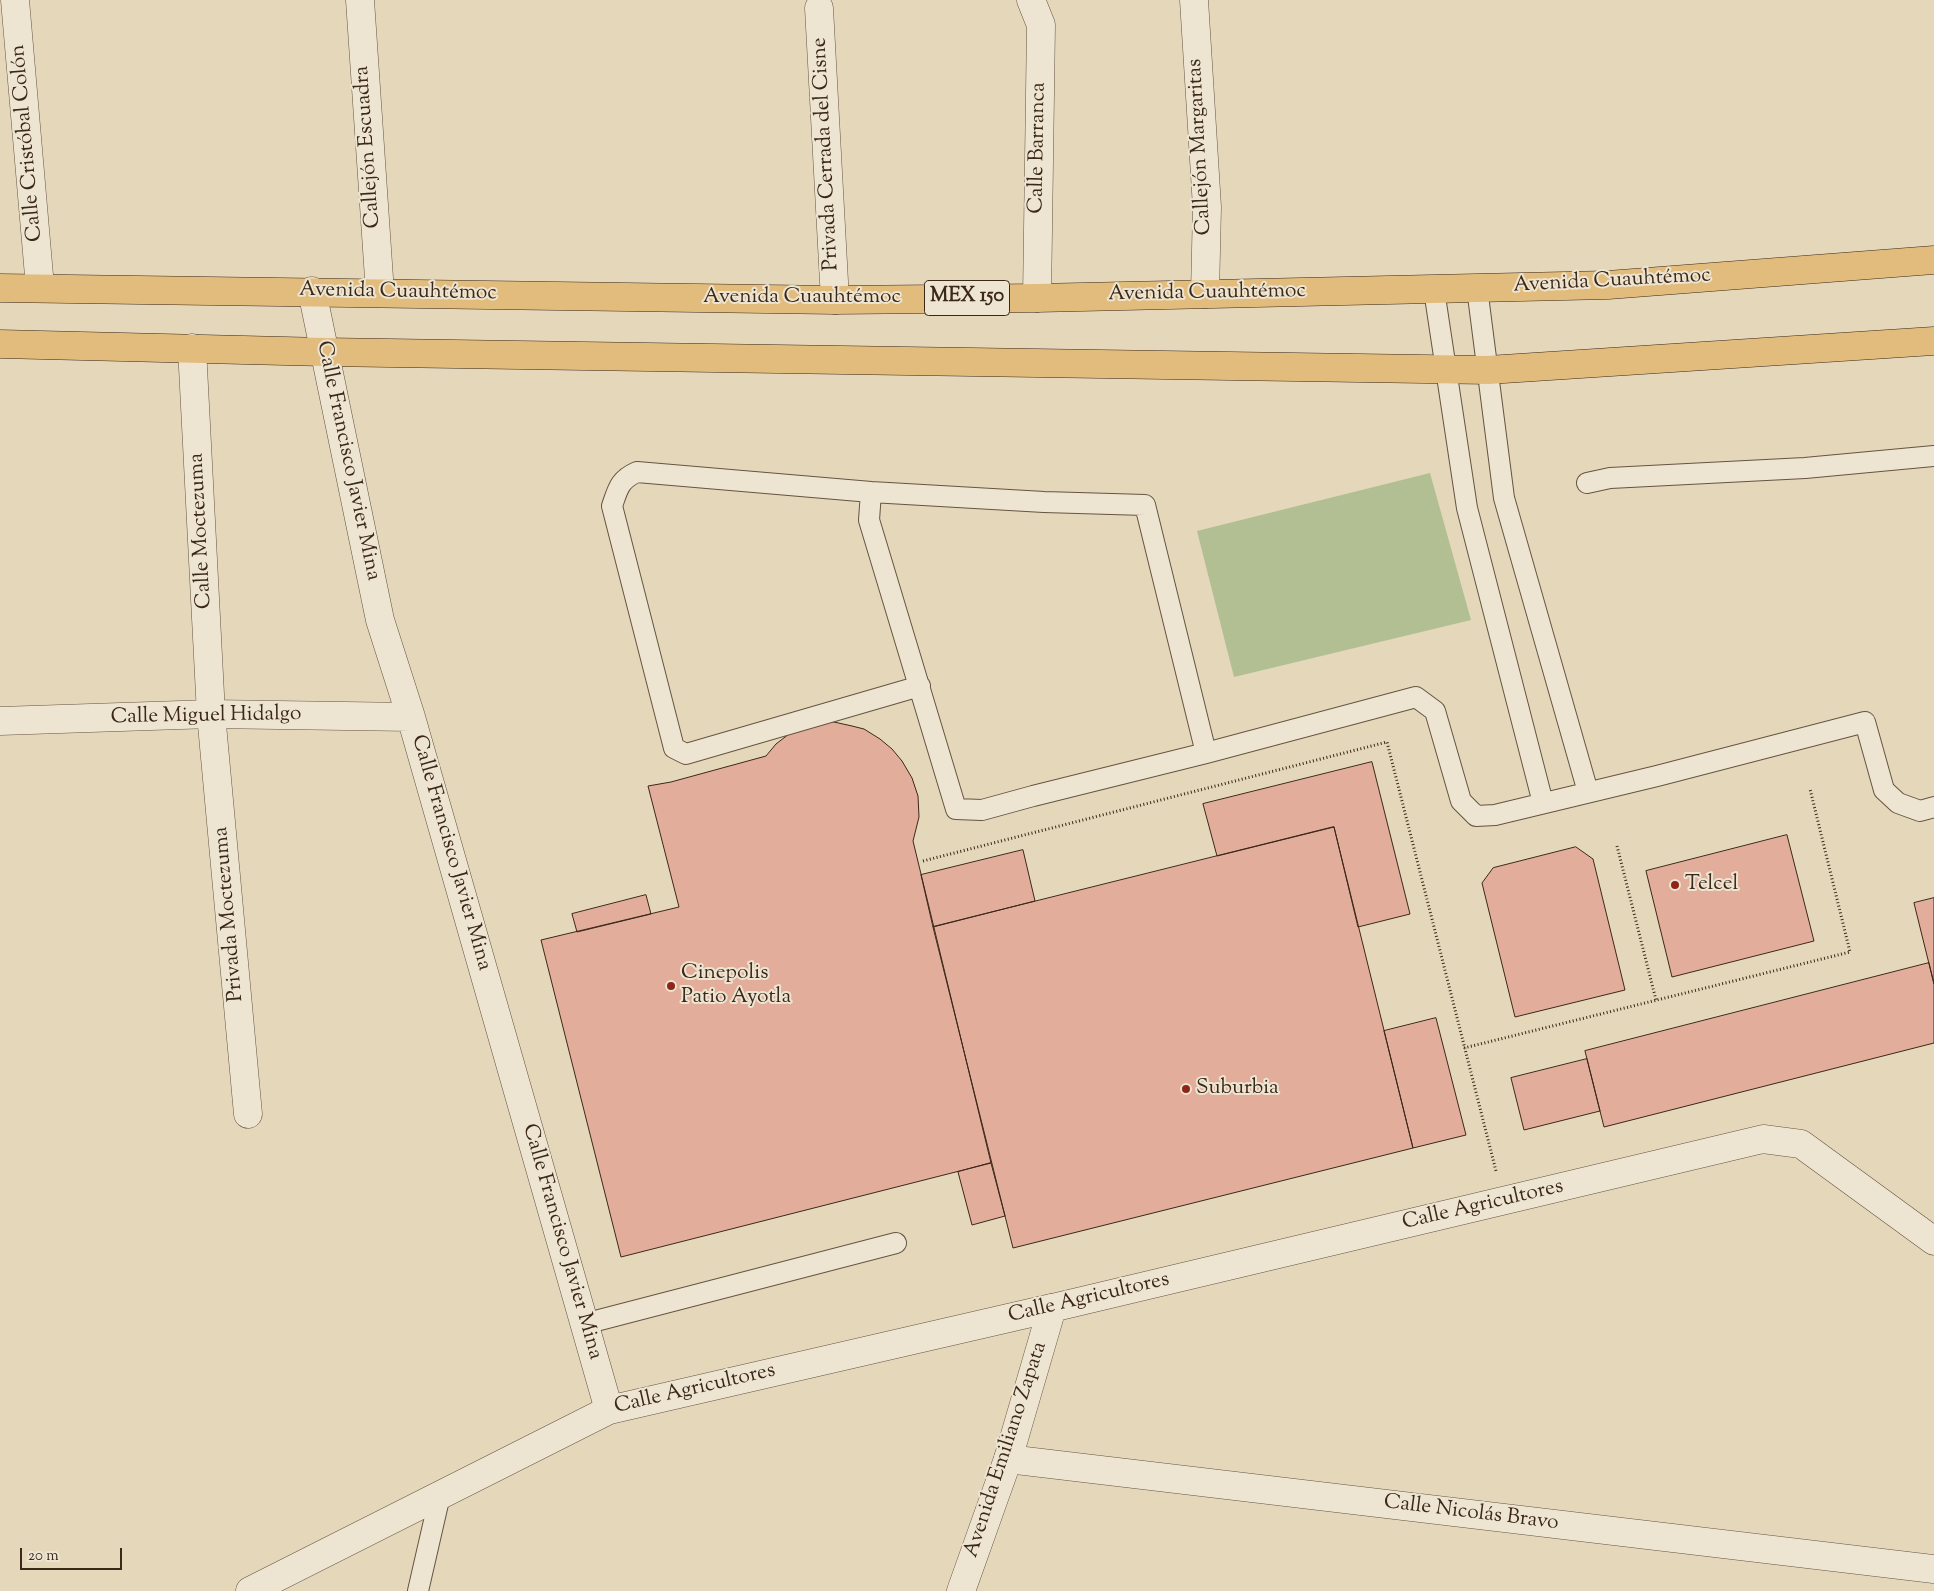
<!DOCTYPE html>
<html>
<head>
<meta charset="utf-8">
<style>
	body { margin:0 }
	#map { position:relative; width:1934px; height:1591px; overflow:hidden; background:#e4d7ba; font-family:"Sorts Mill Goudy",serif }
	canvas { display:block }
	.scale { position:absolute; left:20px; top:1548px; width:102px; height:22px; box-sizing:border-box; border:2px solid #3c2819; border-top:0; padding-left:6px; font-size:15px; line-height:18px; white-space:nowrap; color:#3c2819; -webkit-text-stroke:4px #ede5d2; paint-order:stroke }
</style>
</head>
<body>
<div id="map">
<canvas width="1934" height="1591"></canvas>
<div class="scale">20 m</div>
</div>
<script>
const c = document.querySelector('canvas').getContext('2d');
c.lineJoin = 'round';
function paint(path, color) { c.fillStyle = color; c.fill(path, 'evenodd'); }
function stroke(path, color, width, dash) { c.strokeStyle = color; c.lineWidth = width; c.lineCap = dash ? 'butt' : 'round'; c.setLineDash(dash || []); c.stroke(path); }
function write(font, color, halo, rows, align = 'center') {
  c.font = font + ' "Sorts Mill Goudy",serif'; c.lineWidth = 4; c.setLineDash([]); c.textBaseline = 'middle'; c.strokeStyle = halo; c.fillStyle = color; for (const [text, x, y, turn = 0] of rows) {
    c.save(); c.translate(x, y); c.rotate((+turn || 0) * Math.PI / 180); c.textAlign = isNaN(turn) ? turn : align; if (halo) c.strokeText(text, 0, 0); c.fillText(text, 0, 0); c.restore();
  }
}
paint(new Path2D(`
	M 1430,473 L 1471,620 L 1234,677 L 1197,531 Z`), '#b1bf92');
const building = new Path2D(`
	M 820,722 L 834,722 L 852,726 L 864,729 L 880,739 L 892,749 L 902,761 L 912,778 L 918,796 L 919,817 L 913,841 L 991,1163 L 621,1257 L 541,940 L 679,907 L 648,786 L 671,782 L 766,756 L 776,744 L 789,734 Z
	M 1372,762 L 1410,914 L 1358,927 L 1334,827 L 1217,856 L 1203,804 Z
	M 1334,827 L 1413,1148 L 1013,1248 L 933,927 Z
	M 1787,835 L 1814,941 L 1672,977 L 1646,871 Z
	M 1576,847 L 1593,859 L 1625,990 L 1515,1017 L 1482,883 L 1493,868 Z
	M 1023,850 L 1035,901 L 933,927 L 921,875 Z
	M 646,895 L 651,914 L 577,932 L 572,914 Z
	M 1934,898 L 1934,984 L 1914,903 Z
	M 1929,963 L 1934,984 L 1934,1043 L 1604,1127 L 1585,1051 Z
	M 1436,1018 L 1466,1135 L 1413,1148 L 1384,1031 Z
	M 1587,1059 L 1600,1111 L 1524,1130 L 1511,1078 Z
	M 991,1163 L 1005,1216 L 972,1225 L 958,1172 Z`);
paint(building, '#e3ad9b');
stroke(building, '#3c2819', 1);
const service = new Path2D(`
	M 1477,288 L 1504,498 L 1588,792
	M 1434,290 L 1467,508 L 1543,803
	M 1587,483 L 1610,478 L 1805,468 L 1934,456
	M 871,492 L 637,472 C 619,480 618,489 612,506 L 674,748 L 686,754 L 920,686
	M 1206,753 L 1145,505 L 1044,502 L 871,492 L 869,520 L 956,809 L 982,810 L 1033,796 L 1206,753 L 1416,697 L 1435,711 L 1461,801 L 1476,816 L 1495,815 L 1657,776 L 1865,722 L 1884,790 L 1898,803 L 1920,811 L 1934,807
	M 584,1324 L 896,1243
	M 418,1591 L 440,1495`);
const minor = new Path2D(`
	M 15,0 L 40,287
	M 360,0 L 380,293
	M 1031,0 L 1041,25 L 1037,298
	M 1194,0 L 1207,207 L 1205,294
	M 819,8 L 835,300
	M 312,291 L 380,620 L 411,717 L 609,1410
	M 192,348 L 211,714 L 248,1114
	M 0,721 L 211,714 L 411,717
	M 1008,1459 L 1934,1569
	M 250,1591 L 609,1410 L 1052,1308`);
const tertiary = new Path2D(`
	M 961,1591 L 1008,1459 L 1052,1308 L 1763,1139 L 1801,1144 L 1934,1241`);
const primary = new Path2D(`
	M 0,288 L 835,300 L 1037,298 L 1608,285 L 1934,260
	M 0,344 L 325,352 L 1488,370 L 1934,341`);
stroke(service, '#665441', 22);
stroke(minor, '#665441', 29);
stroke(tertiary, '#665441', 29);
stroke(primary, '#3c2819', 29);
stroke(new Path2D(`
	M 1617,846 L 1656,1000
	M 923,861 L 1387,742 L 1496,1171
	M 1464,1048 L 1850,952 L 1810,789`), '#3c2819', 3, [1, 2.5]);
stroke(service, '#ede5d2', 20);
stroke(minor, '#ede5d2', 28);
stroke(tertiary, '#ede5d2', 28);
stroke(primary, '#e2bc7d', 28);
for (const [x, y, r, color] of [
	[1675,885,5,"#8f2418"],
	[671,986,5,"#8f2418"],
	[1186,1089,5,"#8f2418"]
]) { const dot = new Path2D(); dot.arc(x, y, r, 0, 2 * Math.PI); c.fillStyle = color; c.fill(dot); stroke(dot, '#ede5d2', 2); }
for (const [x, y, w] of [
	[967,298,85]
]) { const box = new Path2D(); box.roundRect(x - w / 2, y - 17.5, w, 35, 4); c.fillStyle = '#ede5d2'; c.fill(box); stroke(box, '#3c2819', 1); }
write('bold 20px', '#3c2819', null, [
	["MEX 150",967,298]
]);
write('21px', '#3c2819', '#ede5d2', [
	["Calle Cristóbal Colón",28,143,-95],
	["Callejón Escuadra",369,147,-94],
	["Callejón Margaritas",1201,147,-93],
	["Calle Barranca",1039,148,-89],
	["Privada Cerrada del Cisne",827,154,-93],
	["Avenida Cuauhtémoc",1612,282,-3],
	["Avenida Cuauhtémoc",398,293,1],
	["Avenida Cuauhtémoc",1207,294,-1],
	["Avenida Cuauhtémoc",802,298],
	["Calle Francisco Javier Mina",347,461,78],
	["Calle Moctezuma",202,531,-93],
	["Calle Miguel Hidalgo",206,717,-1],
	["Calle Francisco Javier Mina",450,853,74],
	["Privada Moctezuma",230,914,-95],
	["Calle Agricultores",1483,1206,-13],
	["Calle Francisco Javier Mina",561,1242,74],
	["Calle Agricultores",1089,1299,-13],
	["Calle Agricultores",695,1390,-13],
	["Avenida Emiliano Zapata",1007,1450,-72],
	["Calle Nicolás Bravo",1471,1514,7]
]);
write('21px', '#3c2819', '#ede5d2', [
	["Telcel",1685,885],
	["Cinepolis",681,974],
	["Patio Ayotla",681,998],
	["Suburbia",1196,1089]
], 'left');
</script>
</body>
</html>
